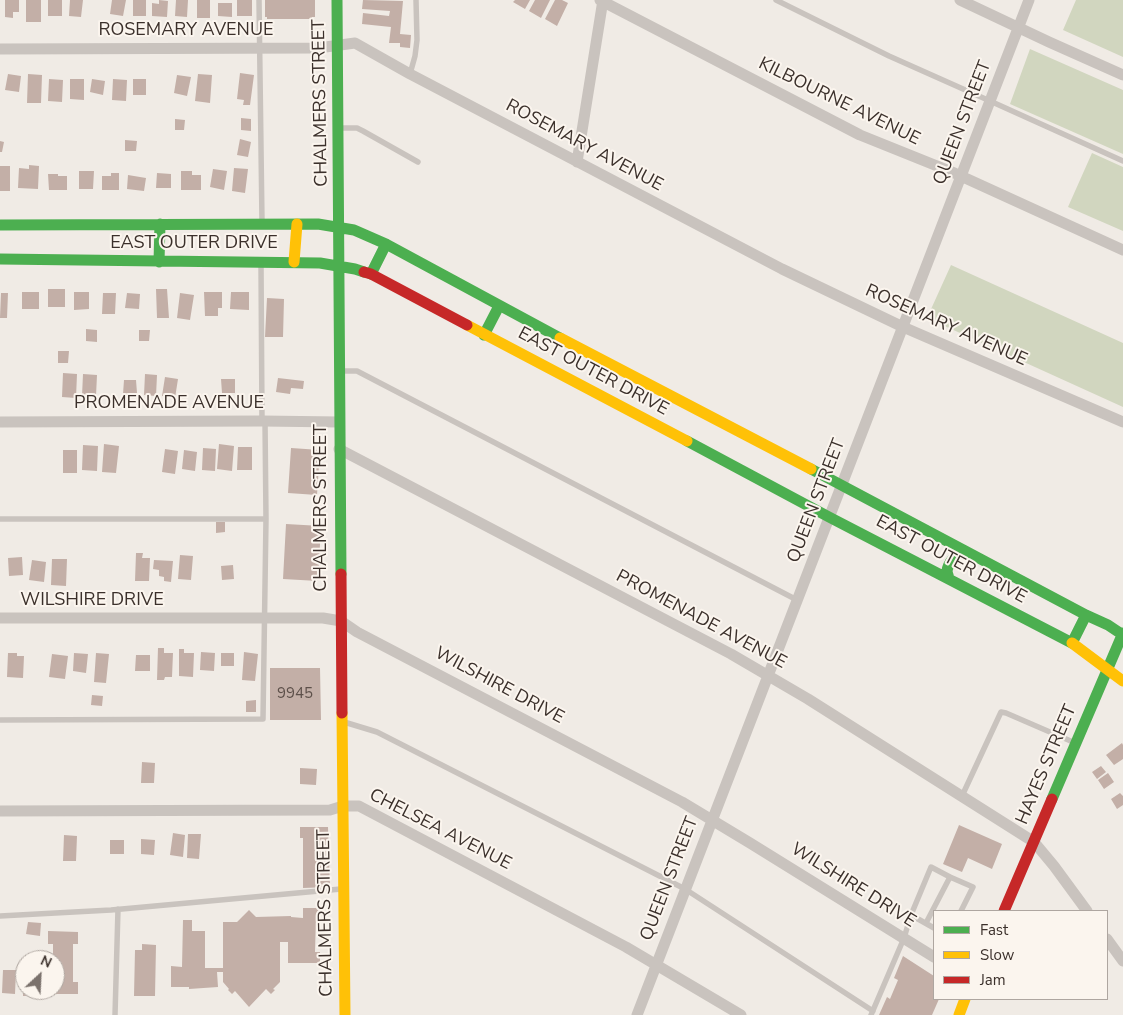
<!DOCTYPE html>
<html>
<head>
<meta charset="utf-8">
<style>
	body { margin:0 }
	#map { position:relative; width:1123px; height:1015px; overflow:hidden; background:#f0ebe5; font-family:"Nunito Sans",sans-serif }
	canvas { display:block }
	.legend { position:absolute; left:933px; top:910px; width:175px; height:90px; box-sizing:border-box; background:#fbf5ee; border:1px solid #aea6a0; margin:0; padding:6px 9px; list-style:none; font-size:15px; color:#3b302b }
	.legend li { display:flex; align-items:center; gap:10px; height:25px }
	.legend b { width:25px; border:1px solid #aea6a0 }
	.north { position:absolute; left:15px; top:950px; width:50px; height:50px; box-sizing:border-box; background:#fbf5ee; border:1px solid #aea6a0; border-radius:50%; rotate:25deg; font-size:14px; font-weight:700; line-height:20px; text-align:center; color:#3b302b }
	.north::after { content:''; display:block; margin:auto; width:18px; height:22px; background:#7a716c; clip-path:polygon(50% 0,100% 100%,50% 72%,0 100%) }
</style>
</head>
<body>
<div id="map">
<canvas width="1123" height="1015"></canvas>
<ul class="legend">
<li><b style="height:6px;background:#4caf50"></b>Fast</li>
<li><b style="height:6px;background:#ffc107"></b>Slow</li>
<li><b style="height:6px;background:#c62828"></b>Jam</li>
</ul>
<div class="north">N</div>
</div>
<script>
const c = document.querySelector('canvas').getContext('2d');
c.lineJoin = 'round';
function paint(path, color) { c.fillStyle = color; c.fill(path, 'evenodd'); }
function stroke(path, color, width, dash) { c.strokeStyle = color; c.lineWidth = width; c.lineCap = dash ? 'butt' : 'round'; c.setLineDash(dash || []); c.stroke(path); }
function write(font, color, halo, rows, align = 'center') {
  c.font = font + ' "Nunito Sans",sans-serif'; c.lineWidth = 4; c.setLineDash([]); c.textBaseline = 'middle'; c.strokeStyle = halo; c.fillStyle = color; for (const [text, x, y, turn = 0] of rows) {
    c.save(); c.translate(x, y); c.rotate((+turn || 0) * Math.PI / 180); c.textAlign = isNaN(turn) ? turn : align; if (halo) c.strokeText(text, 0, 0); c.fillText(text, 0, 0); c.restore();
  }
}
paint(new Path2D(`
	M 1076,0 L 1123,0 L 1123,57 L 1063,30 Z
	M 1030,49 L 1123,90 L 1123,154 L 1010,104 Z
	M 1092,153 L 1123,167 L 1123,231 L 1068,207 Z
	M 951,265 L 1123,343 L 1123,407 L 927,318 Z`), '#d1d6bf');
paint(new Path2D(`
	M 5,0 L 19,0 L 19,12 L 13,12 L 13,18 L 5,17 Z
	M 26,0 L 41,0 L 41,22 L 26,22 Z
	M 48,0 L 62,0 L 62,16 L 48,16 Z
	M 70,0 L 83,0 L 81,17 L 69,16 Z
	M 112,0 L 126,0 L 123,16 L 110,14 Z
	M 133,0 L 146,0 L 146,16 L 133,16 Z
	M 159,0 L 168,1 L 167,17 L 152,16 L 152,3 L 159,4 Z
	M 176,0 L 188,0 L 187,17 L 175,16 Z
	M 197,0 L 210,0 L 210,18 L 197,18 Z
	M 237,0 L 252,0 L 252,16 L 237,16 Z
	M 265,0 L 315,0 L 315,17 L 312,17 L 312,19 L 267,19 L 267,17 L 265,17 Z
	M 363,0 L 403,1 L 400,34 L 411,35 L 410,48 L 400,47 L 400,43 L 389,43 L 391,27 L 362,24 L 363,13 L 389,16 L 390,11 L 362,9 Z
	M 515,0 L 530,0 L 525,9 L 513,2 Z
	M 535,0 L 550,0 L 541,18 L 529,11 Z
	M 555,0 L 562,0 L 568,3 L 557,26 L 545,19 Z
	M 218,3 L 232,3 L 232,17 L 218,16 Z
	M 240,73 L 254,75 L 250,105 L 243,105 L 244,100 L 237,99 Z
	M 8,74 L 21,76 L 19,92 L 5,90 Z
	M 28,74 L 42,75 L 41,103 L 27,103 Z
	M 198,74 L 212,75 L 210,103 L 195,101 Z
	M 177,75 L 191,77 L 187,96 L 174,93 Z
	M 49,79 L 63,80 L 62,102 L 48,101 Z
	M 70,79 L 84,79 L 84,100 L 70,99 Z
	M 92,79 L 105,81 L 103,95 L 90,92 Z
	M 113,79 L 127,80 L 126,101 L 112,100 Z
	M 133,79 L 146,79 L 146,95 L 133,95 Z
	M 241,118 L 251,119 L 251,131 L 241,130 Z
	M 175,119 L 185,120 L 184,130 L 175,130 Z
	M 240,139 L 251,142 L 248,157 L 237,155 Z
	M 125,140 L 137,141 L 136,151 L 125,151 Z
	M 0,141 L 4,142 L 2,152 L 0,152 Z
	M 29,165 L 39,166 L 38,189 L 18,188 L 19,168 L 29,169 Z
	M 0,166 L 10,166 L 10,191 L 0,191 Z
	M 234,168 L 248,169 L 245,193 L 232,191 Z
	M 213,169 L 227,171 L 224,190 L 210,187 Z
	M 79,171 L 94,171 L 93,189 L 79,189 Z
	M 181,171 L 192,171 L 192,175 L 201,175 L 201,190 L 181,190 Z
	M 111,173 L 119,173 L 119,190 L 102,190 L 102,176 L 111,176 Z
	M 157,173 L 171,174 L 171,188 L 156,188 Z
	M 48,174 L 58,174 L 58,176 L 67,176 L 67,190 L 49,190 Z
	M 128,175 L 146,178 L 144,191 L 127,189 Z
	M 48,289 L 65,289 L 65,307 L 48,307 Z
	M 156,289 L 167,289 L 169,318 L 157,318 Z
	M 22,292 L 39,292 L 39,309 L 22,309 Z
	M 74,292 L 89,292 L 89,309 L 74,310 Z
	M 204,292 L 222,292 L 222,308 L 218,308 L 218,316 L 205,316 Z
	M 231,292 L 249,292 L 249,310 L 230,309 Z
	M 1,293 L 8,293 L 7,318 L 0,318 Z
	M 103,293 L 116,293 L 115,314 L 102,314 Z
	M 127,293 L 140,294 L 139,309 L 125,308 Z
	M 180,293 L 194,295 L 190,320 L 177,318 Z
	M 267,298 L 284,299 L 283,337 L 265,337 Z
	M 86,329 L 97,330 L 97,342 L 86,341 Z
	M 139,330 L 150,330 L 149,341 L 139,341 Z
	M 58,351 L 69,351 L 68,363 L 58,363 Z
	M 63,373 L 77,374 L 76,398 L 62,397 Z
	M 83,374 L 97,375 L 96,396 L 82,396 Z
	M 145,374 L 157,375 L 156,396 L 144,395 Z
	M 165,377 L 178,379 L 175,398 L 162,396 Z
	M 278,378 L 304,381 L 303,389 L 291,388 L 290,394 L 276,392 Z
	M 221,379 L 235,379 L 235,393 L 222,393 Z
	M 124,380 L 136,380 L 137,393 L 123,394 Z
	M 104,444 L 119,446 L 116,473 L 102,472 Z
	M 219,444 L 234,446 L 232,471 L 217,469 Z
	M 83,445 L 98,446 L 97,471 L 82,470 Z
	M 238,447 L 252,447 L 252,470 L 237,470 Z
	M 203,448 L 216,449 L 215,471 L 202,470 Z
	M 291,448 L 320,450 L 317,495 L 288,493 Z
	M 165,449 L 178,451 L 175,474 L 162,472 Z
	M 63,450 L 77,450 L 77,473 L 63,473 Z
	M 184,450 L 197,452 L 195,471 L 182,469 Z
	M 216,522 L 225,522 L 225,532 L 216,533 Z
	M 286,524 L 321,526 L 318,581 L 283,579 Z
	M 136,553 L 143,553 L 142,558 L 150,558 L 149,581 L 135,581 Z
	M 180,555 L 193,556 L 191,580 L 178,579 Z
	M 22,557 L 23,575 L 9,576 L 8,558 Z
	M 52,559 L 67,559 L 66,586 L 51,585 Z
	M 32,560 L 46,562 L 44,582 L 29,580 Z
	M 154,560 L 173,561 L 171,582 L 164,581 L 164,577 L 159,576 L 159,570 L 153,569 Z
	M 233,565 L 234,579 L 222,580 L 221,566 Z
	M 158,648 L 164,648 L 164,653 L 173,653 L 172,677 L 165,677 L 164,680 L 157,680 Z
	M 179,649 L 184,649 L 184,653 L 194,653 L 193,677 L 179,676 Z
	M 201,652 L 215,653 L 214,671 L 200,670 Z
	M 244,652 L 258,654 L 255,681 L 242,680 Z
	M 8,653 L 17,653 L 17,656 L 24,656 L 23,678 L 7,677 Z
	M 74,653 L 88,654 L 86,673 L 73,671 Z
	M 96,653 L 109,654 L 106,683 L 94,682 Z
	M 221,653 L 234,653 L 234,666 L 221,666 Z
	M 52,654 L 68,656 L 65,679 L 49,677 Z
	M 136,655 L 150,655 L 150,671 L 135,671 Z
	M 270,668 L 320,668 L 321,720 L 270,720 Z
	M 92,695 L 103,696 L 102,706 L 91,705 Z
	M 256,700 L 256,712 L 246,712 L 246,701 Z
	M 1122,743 L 1123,745 L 1123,759 L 1114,765 L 1106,755 Z
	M 142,762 L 155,763 L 154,783 L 141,783 Z
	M 1101,766 L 1106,772 L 1097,779 L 1092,772 Z
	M 300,768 L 317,769 L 316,785 L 300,784 Z
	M 1108,773 L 1114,782 L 1104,789 L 1098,780 Z
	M 1120,793 L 1123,796 L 1123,805 L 1117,809 L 1111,799 Z
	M 959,825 L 1002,844 L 992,869 L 968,858 L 962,872 L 943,864 Z
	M 300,827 L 328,827 L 330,887 L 303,888 L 303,838 L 300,838 Z
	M 173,833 L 185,835 L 183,857 L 170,855 Z
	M 188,834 L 201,834 L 199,859 L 187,858 Z
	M 64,835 L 77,836 L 76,861 L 63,861 Z
	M 141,839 L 155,840 L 154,855 L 141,854 Z
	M 110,840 L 124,840 L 124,854 L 110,854 Z
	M 303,908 L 319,908 L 319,916 L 316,916 L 315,952 L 320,952 L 320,963 L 288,963 L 288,942 L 280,942 L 280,982 L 273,989 L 275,990 L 271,994 L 266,989 L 249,1007 L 235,991 L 232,994 L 228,990 L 229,989 L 223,982 L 223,972 L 217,972 L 218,987 L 189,989 L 189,987 L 171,987 L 171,966 L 182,967 L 183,920 L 192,920 L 192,931 L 205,931 L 205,968 L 223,968 L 223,922 L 237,922 L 249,910 L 256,917 L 291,916 L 291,917 L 303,918 Z
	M 28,922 L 41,923 L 40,936 L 26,934 Z
	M 48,931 L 78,932 L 78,944 L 73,944 L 73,982 L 78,982 L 78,994 L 49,994 L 49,990 L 55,990 L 55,960 L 53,960 L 53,944 L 48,944 Z
	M 142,944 L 156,945 L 155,996 L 134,996 L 135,950 L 142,950 Z
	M 903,956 L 934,976 L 934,999 L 939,999 L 932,1015 L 879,1015 L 887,997 L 890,999 L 898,980 L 894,978 Z
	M 3,970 L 16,970 L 15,994 L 2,993 Z
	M 23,972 L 25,972 L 25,990 L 36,990 L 36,996 L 23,996 Z`), '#c3afa7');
stroke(new Path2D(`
	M 259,0 L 262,221
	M 776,0 L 889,56 L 990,101 L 1123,161
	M 410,74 L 415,56 L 417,40 L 416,0
	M 341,128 L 357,128 L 363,131 L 418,162
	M 261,264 L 262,421
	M 340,371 L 357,371 L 797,600
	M 0,519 L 266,519
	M 0,720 L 263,719 L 266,519 L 265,421
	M 344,722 L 377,732 L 685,889 L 873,1011
	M 962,796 L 1001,712 L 1006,713 L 1073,742
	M 911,915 L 931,867 L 950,877
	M 0,916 L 111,910 L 341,889
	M 926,923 L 950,877 L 973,887 L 961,911
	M 115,1015 L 118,909
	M 871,1015 L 904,938 L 911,915 L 934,928`), '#c9c3be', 5.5);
stroke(new Path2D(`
	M 600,0 L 860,135 L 952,172 L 1123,250
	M 960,0 L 1049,42 L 1123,75
	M 0,49 L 318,48 L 355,43 L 410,74 L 782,269 L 903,327 L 1123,422
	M 577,162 L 603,0
	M 0,422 L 262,421 L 339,422
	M 339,449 L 731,654 L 808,699 L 1034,842 L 1054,866 L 1087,911
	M 0,618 L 323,618 L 341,621 L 357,632 L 682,802 L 750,843 L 934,957
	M 0,811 L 330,810 L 343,806 L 359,806 L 626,947 L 741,1015
	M 1107,939 L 1123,961
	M 637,1015 L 1029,0`), '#c9c3be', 11);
stroke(new Path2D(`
	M 337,0 L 341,574
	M 0,225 L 318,224 L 354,230 L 386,244 L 560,338
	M 0,259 L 320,263 L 355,269 L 364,272
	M 159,262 L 160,224
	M 371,274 L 386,244
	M 484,335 L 499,306
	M 687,441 L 829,517 L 1072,643
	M 811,469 L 1086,615 L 1108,625 L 1123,635
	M 949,579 C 949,578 947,572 947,571 C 948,562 956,555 962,550
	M 1072,643 L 1086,615
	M 1052,799 L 1123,633`), '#4caf50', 11);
stroke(new Path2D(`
	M 294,262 L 297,224
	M 467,325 L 687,441
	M 560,338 L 811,469
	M 1072,643 L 1123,681
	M 342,713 L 345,1015
	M 959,1015 L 965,999`), '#ffc107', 11);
stroke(new Path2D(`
	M 364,272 L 371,274 L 467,325
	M 341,574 L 342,713
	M 1004,911 L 1052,799`), '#c62828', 11);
write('15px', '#5d504a', null, [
	["9945",295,694]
]);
write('18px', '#3b302b', '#fbf5ee', [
	["ROSEMARY AVENUE",186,31],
	["KILBOURNE AVENUE",839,102,26],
	["CHALMERS STREET",321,103,-91],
	["QUEEN STREET",963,123,-69],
	["ROSEMARY AVENUE",584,146,28],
	["EAST OUTER DRIVE",194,244],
	["ROSEMARY AVENUE",946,326,24],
	["EAST OUTER DRIVE",593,372,28],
	["PROMENADE AVENUE",169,404],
	["QUEEN STREET",817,501,-69],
	["CHALMERS STREET",322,508,-90],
	["EAST OUTER DRIVE",951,560,28],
	["WILSHIRE DRIVE",92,601],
	["PROMENADE AVENUE",701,620,28],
	["WILSHIRE DRIVE",499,686,28],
	["HAYES STREET",1047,765,-67],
	["CHELSEA AVENUE",440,830,27],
	["QUEEN STREET",670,879,-69],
	["WILSHIRE DRIVE",853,886,32],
	["CHALMERS STREET",326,913,-91]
]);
</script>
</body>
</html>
